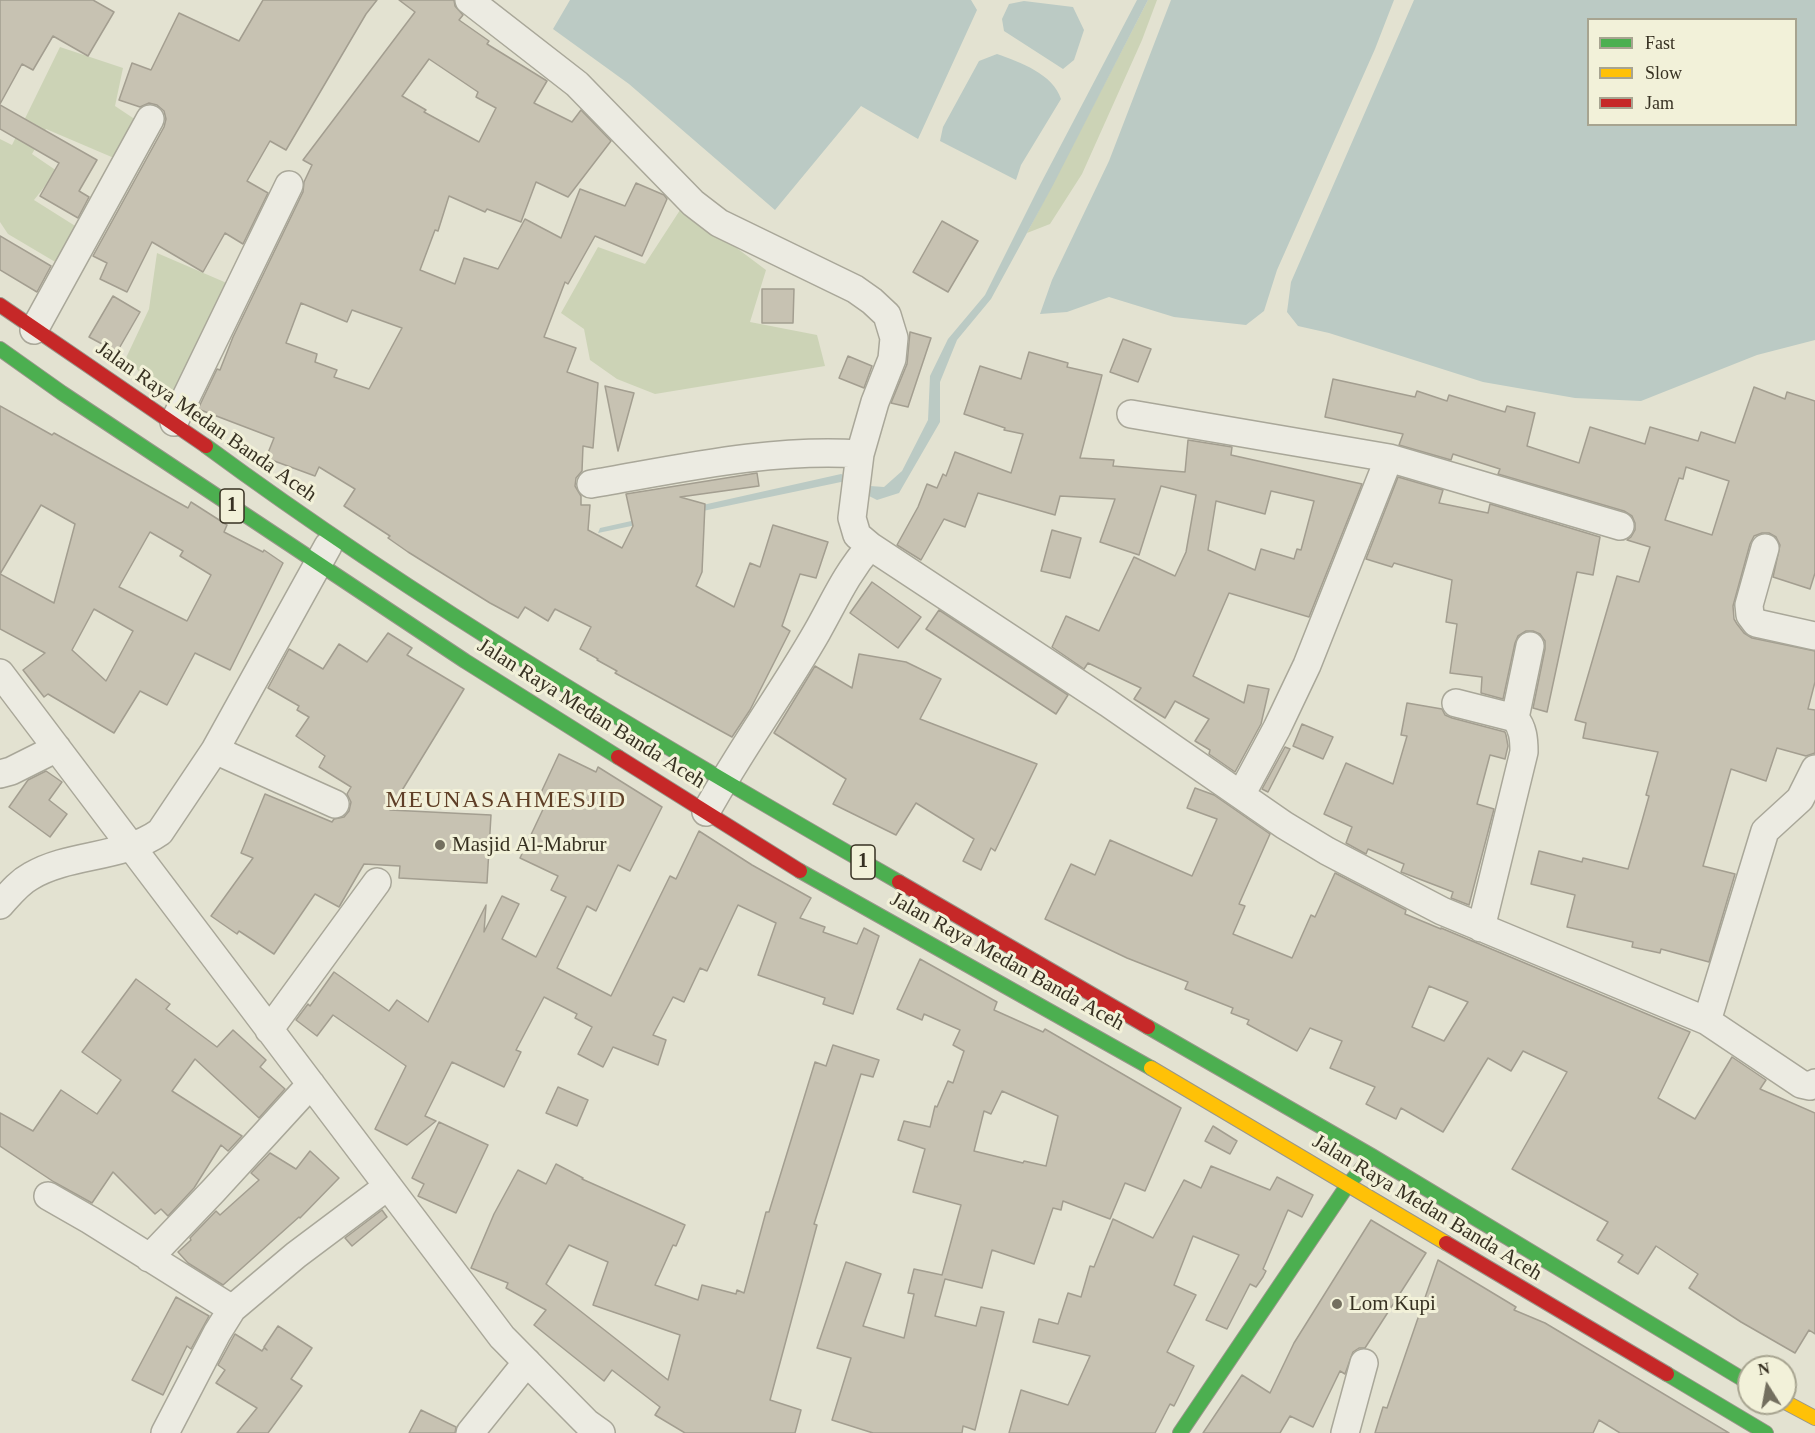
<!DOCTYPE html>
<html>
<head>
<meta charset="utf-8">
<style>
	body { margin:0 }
	#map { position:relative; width:1815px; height:1433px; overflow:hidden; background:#e3e2d1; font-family:"Times New Roman",serif }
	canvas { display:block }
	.legend { position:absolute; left:1587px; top:18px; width:210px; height:108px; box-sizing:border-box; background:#f2f1d9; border:2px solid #a7a490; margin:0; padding:8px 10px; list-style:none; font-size:18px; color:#373122 }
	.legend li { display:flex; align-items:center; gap:12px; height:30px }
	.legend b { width:30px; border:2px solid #a7a490 }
	.north { position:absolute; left:1737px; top:1355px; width:60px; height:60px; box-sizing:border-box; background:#f2f1d9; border:2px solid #a7a490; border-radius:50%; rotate:349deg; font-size:16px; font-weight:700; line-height:24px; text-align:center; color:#373122 }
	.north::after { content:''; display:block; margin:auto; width:21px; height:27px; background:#736f5f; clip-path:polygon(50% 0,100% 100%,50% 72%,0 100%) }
</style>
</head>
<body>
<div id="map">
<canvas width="1815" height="1433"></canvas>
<ul class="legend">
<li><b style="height:8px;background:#4caf50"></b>Fast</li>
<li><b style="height:8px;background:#ffc107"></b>Slow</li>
<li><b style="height:8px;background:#c62828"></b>Jam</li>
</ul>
<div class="north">N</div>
</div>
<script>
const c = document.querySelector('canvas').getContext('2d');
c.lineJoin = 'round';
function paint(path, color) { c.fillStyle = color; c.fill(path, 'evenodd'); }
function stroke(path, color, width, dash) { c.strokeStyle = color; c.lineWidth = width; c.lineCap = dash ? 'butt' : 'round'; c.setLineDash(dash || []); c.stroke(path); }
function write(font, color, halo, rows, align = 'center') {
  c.font = font + ' "Times New Roman",serif'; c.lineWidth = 6; c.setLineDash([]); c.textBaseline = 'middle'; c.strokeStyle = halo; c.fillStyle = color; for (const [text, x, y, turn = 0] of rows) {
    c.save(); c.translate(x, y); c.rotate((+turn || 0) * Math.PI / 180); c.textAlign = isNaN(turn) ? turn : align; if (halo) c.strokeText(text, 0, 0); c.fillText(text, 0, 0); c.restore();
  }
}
paint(new Path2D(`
	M 1148,0 L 1157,0 L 1142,40 L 1082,174 L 1050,224 L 1027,233 Z
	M 60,47 L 123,68 L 115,106 L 139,122 L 121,161 L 46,129 L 32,154 L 57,171 L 34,200 L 80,229 L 62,266 L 8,234 L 0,222 L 0,139 L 12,145 Z
	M 682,207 L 766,270 L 750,322 L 817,335 L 825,366 L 655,394 L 617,379 L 590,360 L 584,329 L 561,313 L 598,247 L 645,264 Z
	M 157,253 L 229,284 L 179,395 L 150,383 L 126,358 L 149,309 Z`), '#ccd3b6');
paint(new Path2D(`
	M 570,0 L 971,0 L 977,10 L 918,139 L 861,106 L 775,210 L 629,84 L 553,29 Z
	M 1137,0 L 1148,0 L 1052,187 L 991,299 L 957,340 L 940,382 L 940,422 L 899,493 L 877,500 L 841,482 L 598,533 L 600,528 L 841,474 L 870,486 L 884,487 L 902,471 L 928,420 L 930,376 L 948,339 L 985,295 L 1041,183 Z
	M 1171,0 L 1394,0 L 1375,49 L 1277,270 L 1264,311 L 1246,325 L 1174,317 L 1109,297 L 1067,312 L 1040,314 L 1052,280 L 1109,161 Z
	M 1414,0 L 1815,0 L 1815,340 L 1757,355 L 1641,401 L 1575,398 L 1483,382 L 1329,333 L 1298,326 L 1287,312 L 1291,282 ZM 1588,20 L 1796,20 L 1796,124 L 1588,124 Z
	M 1024,1 L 1073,7 L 1084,30 L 1074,60 L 1063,69 L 1004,31 L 1002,19 L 1009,4 Z
	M 997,54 C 1020,62 1053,74 1061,99 L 1021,165 L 1016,180 L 940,141 L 943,127 L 979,61 Z`), '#bbcac4');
const building = new Path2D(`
	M 0,0 L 93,0 L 114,12 L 88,56 L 53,36 L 33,70 L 22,64 L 0,104 Z
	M 263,0 L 377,0 L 366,14 L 286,150 L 270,141 L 247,181 L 268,193 L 243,244 L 225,233 L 203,272 L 152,242 L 127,292 L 100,279 L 107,263 L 93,256 L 164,127 L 166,119 L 164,111 L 157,105 L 149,103 L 140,107 L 119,100 L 132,63 L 151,70 L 179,13 L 239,41 Z
	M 399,0 L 454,0 L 455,6 L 463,15 L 459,20 L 489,41 L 487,44 L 547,81 L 534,103 L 572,122 L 581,110 L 611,141 L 568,197 L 536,182 L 521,222 L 487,209 L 485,212 L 449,196 L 438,231 L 435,230 L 420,270 L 455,284 L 464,258 L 498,269 L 525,219 L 561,238 L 580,189 L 625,206 L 636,183 L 664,195 L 667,199 L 642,256 L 595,236 L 568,284 L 565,282 L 544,337 L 576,348 L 567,372 L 598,383 L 593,448 L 583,446 L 582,471 L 576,478 L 575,486 L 581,496 L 581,505 L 590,505 L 588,530 L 622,548 L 633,526 L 626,494 L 757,473 L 759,486 L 680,497 L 705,504 L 702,572 L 696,586 L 734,607 L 750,563 L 760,567 L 773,525 L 828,542 L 816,578 L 800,574 L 782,626 L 790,631 L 750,710 L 732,737 L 615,673 L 617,671 L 597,660 L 598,659 L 580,649 L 591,627 L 555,609 L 548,621 L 525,607 L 518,618 L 490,603 L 408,552 L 388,538 L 390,536 L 344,506 L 355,489 L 319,467 L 315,476 L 266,458 L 274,438 L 198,409 L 217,369 L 220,370 L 233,337 L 303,192 L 304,182 L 312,165 L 303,160 L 415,12 ZM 429,59 L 478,92 L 476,97 L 496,108 L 479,142 L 424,112 L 426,110 L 402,96 ZM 301,303 L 347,322 L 352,310 L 402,328 L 369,389 L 334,377 L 337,370 L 315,362 L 317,354 L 286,343 Z
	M 0,105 L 97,160 L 79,191 L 89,197 L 78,218 L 40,196 L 59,163 L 0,129 Z
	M 942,221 L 978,241 L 948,292 L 913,272 Z
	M 0,236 L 51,266 L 37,292 L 0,270 Z
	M 762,289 L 794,289 L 793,323 L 762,323 Z
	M 113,296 L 140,312 L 117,352 L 89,337 Z
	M 910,332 L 931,338 L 908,407 L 891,403 L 907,364 Z
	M 1123,339 L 1151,349 L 1138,382 L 1110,372 Z
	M 1029,352 L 1068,363 L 1067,367 L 1102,375 L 1080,458 L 1114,460 L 1113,466 L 1185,472 L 1188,440 L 1232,447 L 1231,455 L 1362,484 L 1309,617 L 1229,593 L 1193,676 L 1244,703 L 1248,685 L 1269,689 L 1261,724 L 1235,772 L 1209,754 L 1210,750 L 1195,741 L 1209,719 L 1175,701 L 1165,718 L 1134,699 L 1141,688 L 1088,663 L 1084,669 L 1052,647 L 1066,616 L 1099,631 L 1134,557 L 1175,576 L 1186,552 L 1196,495 L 1161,486 L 1139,555 L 1100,542 L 1115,499 L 1060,496 L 1055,515 L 978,493 L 965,527 L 944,519 L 921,560 L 897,545 L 918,507 L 927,484 L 937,488 L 943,474 L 946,476 L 955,452 L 1011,473 L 1023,434 L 1004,430 L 1005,428 L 964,414 L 980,366 L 1021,379 ZM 1271,491 L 1314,501 L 1301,550 L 1297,549 L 1294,559 L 1261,549 L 1255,570 L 1208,550 L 1216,501 L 1265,514 Z
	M 848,356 L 872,366 L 864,388 L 839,378 Z
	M 1333,379 L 1415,397 L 1417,391 L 1447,401 L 1449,395 L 1505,412 L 1507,406 L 1535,413 L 1527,446 L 1579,463 L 1590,427 L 1645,444 L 1650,427 L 1698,441 L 1701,432 L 1735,443 L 1754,387 L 1785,399 L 1787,392 L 1815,401 L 1815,573 L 1810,589 L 1773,577 L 1780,545 L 1776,537 L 1769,533 L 1762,533 L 1754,536 L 1750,544 L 1733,606 L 1734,619 L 1737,624 L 1744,633 L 1752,638 L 1815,651 L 1815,682 L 1808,709 L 1815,710 L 1815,753 L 1806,756 L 1777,748 L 1766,781 L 1731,769 L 1703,866 L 1735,874 L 1709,962 L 1661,949 L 1660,953 L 1632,947 L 1633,942 L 1567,927 L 1575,895 L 1531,884 L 1539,851 L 1582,862 L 1583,858 L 1628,869 L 1642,821 L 1649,796 L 1646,795 L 1658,752 L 1583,738 L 1586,723 L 1575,720 L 1617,576 L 1639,582 L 1650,547 L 1627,540 L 1631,537 L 1635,530 L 1635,523 L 1632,516 L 1624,511 L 1498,474 L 1500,469 L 1453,454 L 1451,460 L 1399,445 L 1403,434 L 1325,417 ZM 1686,467 L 1729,481 L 1712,535 L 1665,520 L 1679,478 L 1683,479 Z
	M 605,386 L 634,393 L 618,451 Z
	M 0,406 L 52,435 L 54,433 L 188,508 L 191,502 L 227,525 L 224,532 L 263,552 L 264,550 L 283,563 L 230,670 L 195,653 L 167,705 L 140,691 L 114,733 L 48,694 L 44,697 L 23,670 L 45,653 L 0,629 ZM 41,505 L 75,524 L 54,603 L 0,574 ZM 150,532 L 183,551 L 180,556 L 211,575 L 187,621 L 119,587 ZM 94,609 L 133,631 L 106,681 L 72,650 Z
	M 1398,477 L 1443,490 L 1439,503 L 1488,513 L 1490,504 L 1600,537 L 1593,575 L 1577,572 L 1547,712 L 1533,708 L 1545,649 L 1545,641 L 1540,634 L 1533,631 L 1526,631 L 1518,636 L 1515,643 L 1503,699 L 1481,693 L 1482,677 L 1450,673 L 1457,624 L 1446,622 L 1452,580 L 1394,563 L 1392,567 L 1366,559 Z
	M 1052,530 L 1081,538 L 1070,578 L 1041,571 Z
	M 872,582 L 921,617 L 898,648 L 850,613 Z
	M 939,610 L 1068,695 L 1056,714 L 926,629 Z
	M 388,633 L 412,648 L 407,655 L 464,689 L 390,810 L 491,815 L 487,883 L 399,878 L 400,866 L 364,864 L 339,907 L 315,894 L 274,954 L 239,931 L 237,934 L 211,916 L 253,858 L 241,853 L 265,794 L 332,822 L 334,819 L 344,817 L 349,811 L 351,802 L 347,794 L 351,787 L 319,767 L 325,756 L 296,736 L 309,717 L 297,710 L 299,706 L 268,688 L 289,649 L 323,669 L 339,644 L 367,662 Z
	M 859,654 L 906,662 L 941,679 L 920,719 L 1037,764 L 995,851 L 991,848 L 981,870 L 963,861 L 974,839 L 916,803 L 896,835 L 833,804 L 846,779 L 774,733 L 815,666 L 852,688 Z
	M 1407,703 L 1442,709 L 1445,715 L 1452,718 L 1505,732 L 1506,735 L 1508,746 L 1505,759 L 1490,755 L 1477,804 L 1494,809 L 1469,905 L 1451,898 L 1453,892 L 1401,872 L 1404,864 L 1368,849 L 1366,854 L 1346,843 L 1352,827 L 1324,814 L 1346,763 L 1393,784 L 1407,736 L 1401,735 Z
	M 1302,724 L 1333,737 L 1323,759 L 1293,746 Z
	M 1285,747 L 1290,749 L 1268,792 L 1262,789 Z
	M 559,754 L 596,772 L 598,767 L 662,807 L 630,871 L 618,865 L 596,911 L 587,906 L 557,968 L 611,996 L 670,876 L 676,879 L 699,831 L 752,865 L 811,898 L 800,918 L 825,927 L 823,932 L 857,944 L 864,928 L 879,936 L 853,1014 L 823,1004 L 825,998 L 758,975 L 776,923 L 738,905 L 707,971 L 700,968 L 684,1002 L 673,997 L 653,1035 L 666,1040 L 658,1065 L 613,1047 L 603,1067 L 578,1054 L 592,1027 L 575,1018 L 577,1014 L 544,997 L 516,1050 L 521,1052 L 504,1087 L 452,1062 L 425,1116 L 436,1121 L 407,1145 L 375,1129 L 406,1066 L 333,1015 L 317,1036 L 296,1020 L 308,1004 L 310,1006 L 334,972 L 389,1011 L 397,1000 L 428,1022 L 486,905 L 484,932 L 502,896 L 519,904 L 502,939 L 536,957 L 566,897 L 551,890 L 558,876 L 520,858 L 546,803 L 538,799 Z
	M 46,771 L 62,782 L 49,800 L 67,814 L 50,837 L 9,807 L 28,780 Z
	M 1195,788 L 1214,795 L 1270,834 L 1239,904 L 1245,906 L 1233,934 L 1292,958 L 1311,915 L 1315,917 L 1335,873 L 1406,910 L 1405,914 L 1441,929 L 1441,928 L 1690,1032 L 1658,1098 L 1695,1119 L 1732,1057 L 1766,1080 L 1760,1089 L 1815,1113 L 1815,1334 L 1809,1330 L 1795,1353 L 1741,1322 L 1689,1288 L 1698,1274 L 1656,1246 L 1638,1274 L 1618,1262 L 1623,1255 L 1597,1240 L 1608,1222 L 1512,1169 L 1567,1072 L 1523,1051 L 1511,1071 L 1488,1058 L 1443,1132 L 1401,1108 L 1396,1119 L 1366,1104 L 1375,1087 L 1330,1068 L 1342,1041 L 1310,1028 L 1297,1051 L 1247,1024 L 1249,1020 L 1231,1013 L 1233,1008 L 1185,989 L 1188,982 L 1127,958 L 1045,919 L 1071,864 L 1095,875 L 1110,840 L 1192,876 L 1217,819 L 1187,808 ZM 1429,986 L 1468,1002 L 1444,1041 L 1412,1027 Z
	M 920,959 L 997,1002 L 994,1010 L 1043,1032 L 1045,1029 L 1181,1108 L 1145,1191 L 1125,1183 L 1110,1219 L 1063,1201 L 1061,1210 L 1053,1208 L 1034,1264 L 992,1250 L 982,1288 L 945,1279 L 935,1316 L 976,1326 L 981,1307 L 1004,1312 L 975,1430 L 963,1426 L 962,1433 L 873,1433 L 832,1420 L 851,1358 L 817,1348 L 846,1262 L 881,1274 L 863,1326 L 904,1338 L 914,1294 L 908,1293 L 914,1269 L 942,1275 L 961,1205 L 913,1192 L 925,1149 L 898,1140 L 904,1121 L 930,1127 L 935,1106 L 937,1107 L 948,1081 L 953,1083 L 964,1051 L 953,1045 L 960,1030 L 924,1014 L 922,1020 L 897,1009 ZM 1002,1091 L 1058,1116 L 1046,1166 L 1024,1161 L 1023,1163 L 974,1151 L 984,1111 L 991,1114 Z
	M 136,979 L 170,1004 L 166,1009 L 217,1047 L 233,1030 L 266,1060 L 260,1067 L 285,1089 L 259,1118 L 195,1059 L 172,1091 L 242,1136 L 228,1151 L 221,1145 L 194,1188 L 168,1216 L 161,1209 L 155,1214 L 113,1172 L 92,1203 L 54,1182 L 0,1146 L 0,1113 L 33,1131 L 61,1090 L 97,1114 L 121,1080 L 82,1052 Z
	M 833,1045 L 879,1060 L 873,1077 L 861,1074 L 814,1224 L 817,1225 L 770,1400 L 801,1410 L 795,1433 L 685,1433 L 655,1415 L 660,1407 L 612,1370 L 604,1381 L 534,1325 L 546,1310 L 506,1288 L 508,1283 L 471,1268 L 494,1214 L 518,1170 L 546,1184 L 556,1164 L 583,1178 L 582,1179 L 685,1225 L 676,1246 L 673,1245 L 655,1285 L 698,1300 L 702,1285 L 736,1294 L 737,1290 L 744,1293 L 766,1212 L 769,1212 L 815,1062 L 826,1066 ZM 569,1245 L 608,1262 L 593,1305 L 680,1335 L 668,1380 L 546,1284 Z
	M 558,1087 L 588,1100 L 577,1126 L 546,1113 Z
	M 439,1122 L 488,1145 L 456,1213 L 418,1196 L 424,1184 L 412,1178 Z
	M 1213,1126 L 1237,1141 L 1230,1154 L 1205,1141 Z
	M 310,1151 L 339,1178 L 300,1218 L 299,1217 L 223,1285 L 188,1263 L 178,1252 L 191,1240 L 190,1238 L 216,1211 L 220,1215 L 259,1180 L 251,1173 L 270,1153 L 296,1169 Z
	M 1211,1166 L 1270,1190 L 1277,1177 L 1313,1195 L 1302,1217 L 1288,1210 L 1263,1269 L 1266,1271 L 1263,1277 L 1256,1287 L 1250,1284 L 1227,1329 L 1206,1320 L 1239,1255 L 1193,1236 L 1174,1285 L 1196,1295 L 1167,1352 L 1194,1366 L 1174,1406 L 1170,1404 L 1155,1433 L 1009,1433 L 1021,1390 L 1068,1405 L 1090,1356 L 1033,1342 L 1039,1319 L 1058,1324 L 1068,1293 L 1081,1297 L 1090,1266 L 1094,1267 L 1113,1219 L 1153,1238 L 1184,1180 L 1201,1188 Z
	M 382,1210 L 387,1217 L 352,1246 L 345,1238 Z
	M 1371,1220 L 1426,1253 L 1365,1348 L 1359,1348 L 1353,1352 L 1345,1374 L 1340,1371 L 1313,1427 L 1290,1416 L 1280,1433 L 1203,1433 L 1242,1375 L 1270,1393 L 1294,1343 Z
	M 1438,1260 L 1516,1307 L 1514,1310 L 1545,1323 L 1729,1433 L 1620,1433 L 1599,1420 L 1593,1433 L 1375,1433 L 1383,1407 L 1387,1408 Z
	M 176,1297 L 209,1316 L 191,1349 L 187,1346 L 163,1395 L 132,1380 Z
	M 278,1326 L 312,1348 L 291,1379 L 302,1386 L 268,1433 L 237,1433 L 257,1408 L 216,1383 L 225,1370 L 218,1365 L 235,1334 L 262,1351 L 264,1348 L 267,1350 L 264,1347 Z
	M 421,1410 L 456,1427 L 455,1433 L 409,1433 Z`);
paint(building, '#c7c2b2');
stroke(building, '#a39e90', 1.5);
const street = new Path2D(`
	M 469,0 L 577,84 L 693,203 L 719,223 L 855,289 L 872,301 L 887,315 L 894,338 L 892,359 L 875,402 L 860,454 L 852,518 L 857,535 L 870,546
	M 34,330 L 150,119
	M 1131,414 L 1389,458 L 1620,526
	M 174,422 L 289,185
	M 591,484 C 679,469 770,448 860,454
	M 1765,548 L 1749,605 L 1750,615 L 1756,623 L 1815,636
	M 0,673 L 502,1337 L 587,1423 L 601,1433
	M 1456,703 L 1515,718 C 1523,728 1524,739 1524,752 L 1481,928
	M 1515,718 L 1530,646
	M 215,750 L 335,804
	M 0,774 L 11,771 L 57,748
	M 1241,795 L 1277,728 L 1307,665 L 1389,458
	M 706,812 C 740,750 782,693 817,632 C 835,600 846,574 870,546 L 1108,703 L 1284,825 L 1327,851 L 1442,911 L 1707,1021 L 1801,1084 L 1810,1086 L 1815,1083
	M 0,905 C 9,895 18,883 31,876 C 70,853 122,859 160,832 L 215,750 L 328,546
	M 1707,1021 L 1765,831 L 1800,799 L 1815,769
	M 269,1030 L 377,882
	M 48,1196 L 90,1220 L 232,1309
	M 149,1258 L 214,1190 L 311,1084
	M 165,1433 L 217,1333 L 232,1309 L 296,1255 L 388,1186
	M 470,1433 L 527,1362
	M 1345,1433 L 1364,1363`);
const fast = new Path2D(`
	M 0,349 L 62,393 L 465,661 L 618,757
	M 206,446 C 426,608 662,746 899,882
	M 800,871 L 1151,1068
	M 1148,1027 L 1372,1156 L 1749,1383
	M 1667,1374 L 1766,1433
	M 1180,1433 L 1347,1186 L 1372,1156`);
const slow = new Path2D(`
	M 1151,1068 L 1446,1243
	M 1785,1402 L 1815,1418`);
const jam = new Path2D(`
	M 0,305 L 206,446
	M 618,757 L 800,871
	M 899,882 L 1148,1027
	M 1446,1243 L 1667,1374`);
stroke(street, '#a9a799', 30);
stroke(fast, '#98968a', 16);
stroke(slow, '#98968a', 16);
stroke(jam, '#98968a', 16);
stroke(street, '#ecebe2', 27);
stroke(fast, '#4caf50', 14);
stroke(slow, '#ffc107', 14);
stroke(jam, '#c62828', 14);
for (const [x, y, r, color] of [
	[440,845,6,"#736f5f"],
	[1337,1304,6,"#736f5f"]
]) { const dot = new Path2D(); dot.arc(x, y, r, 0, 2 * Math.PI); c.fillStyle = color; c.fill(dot); stroke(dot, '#f2f1d9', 2); }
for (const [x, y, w] of [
	[232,506,24],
	[863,862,24]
]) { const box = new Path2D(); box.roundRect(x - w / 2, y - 17, w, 34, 4.5); c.fillStyle = '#f2f1d9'; c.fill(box); stroke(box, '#373122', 1.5); }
write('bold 20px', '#373122', null, [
	["1",232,506],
	["1",863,862]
]);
write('21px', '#373122', '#f2f1d9', [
	["Jalan Raya Medan Banda Aceh",206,422,35],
	["Jalan Raya Medan Banda Aceh",591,714,32],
	["Jalan Raya Medan Banda Aceh",1007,962,29],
	["Jalan Raya Medan Banda Aceh",1427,1208,31]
]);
write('21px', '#373122', '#f2f1d9', [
	["Masjid Al-Mabrur",452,845],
	["Lom Kupi",1349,1304]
], 'left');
c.letterSpacing = '1.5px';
write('24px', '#5f3f26', '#f2f1d9', [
	["MEUNASAHMESJID",506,801]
]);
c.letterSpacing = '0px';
</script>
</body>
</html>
